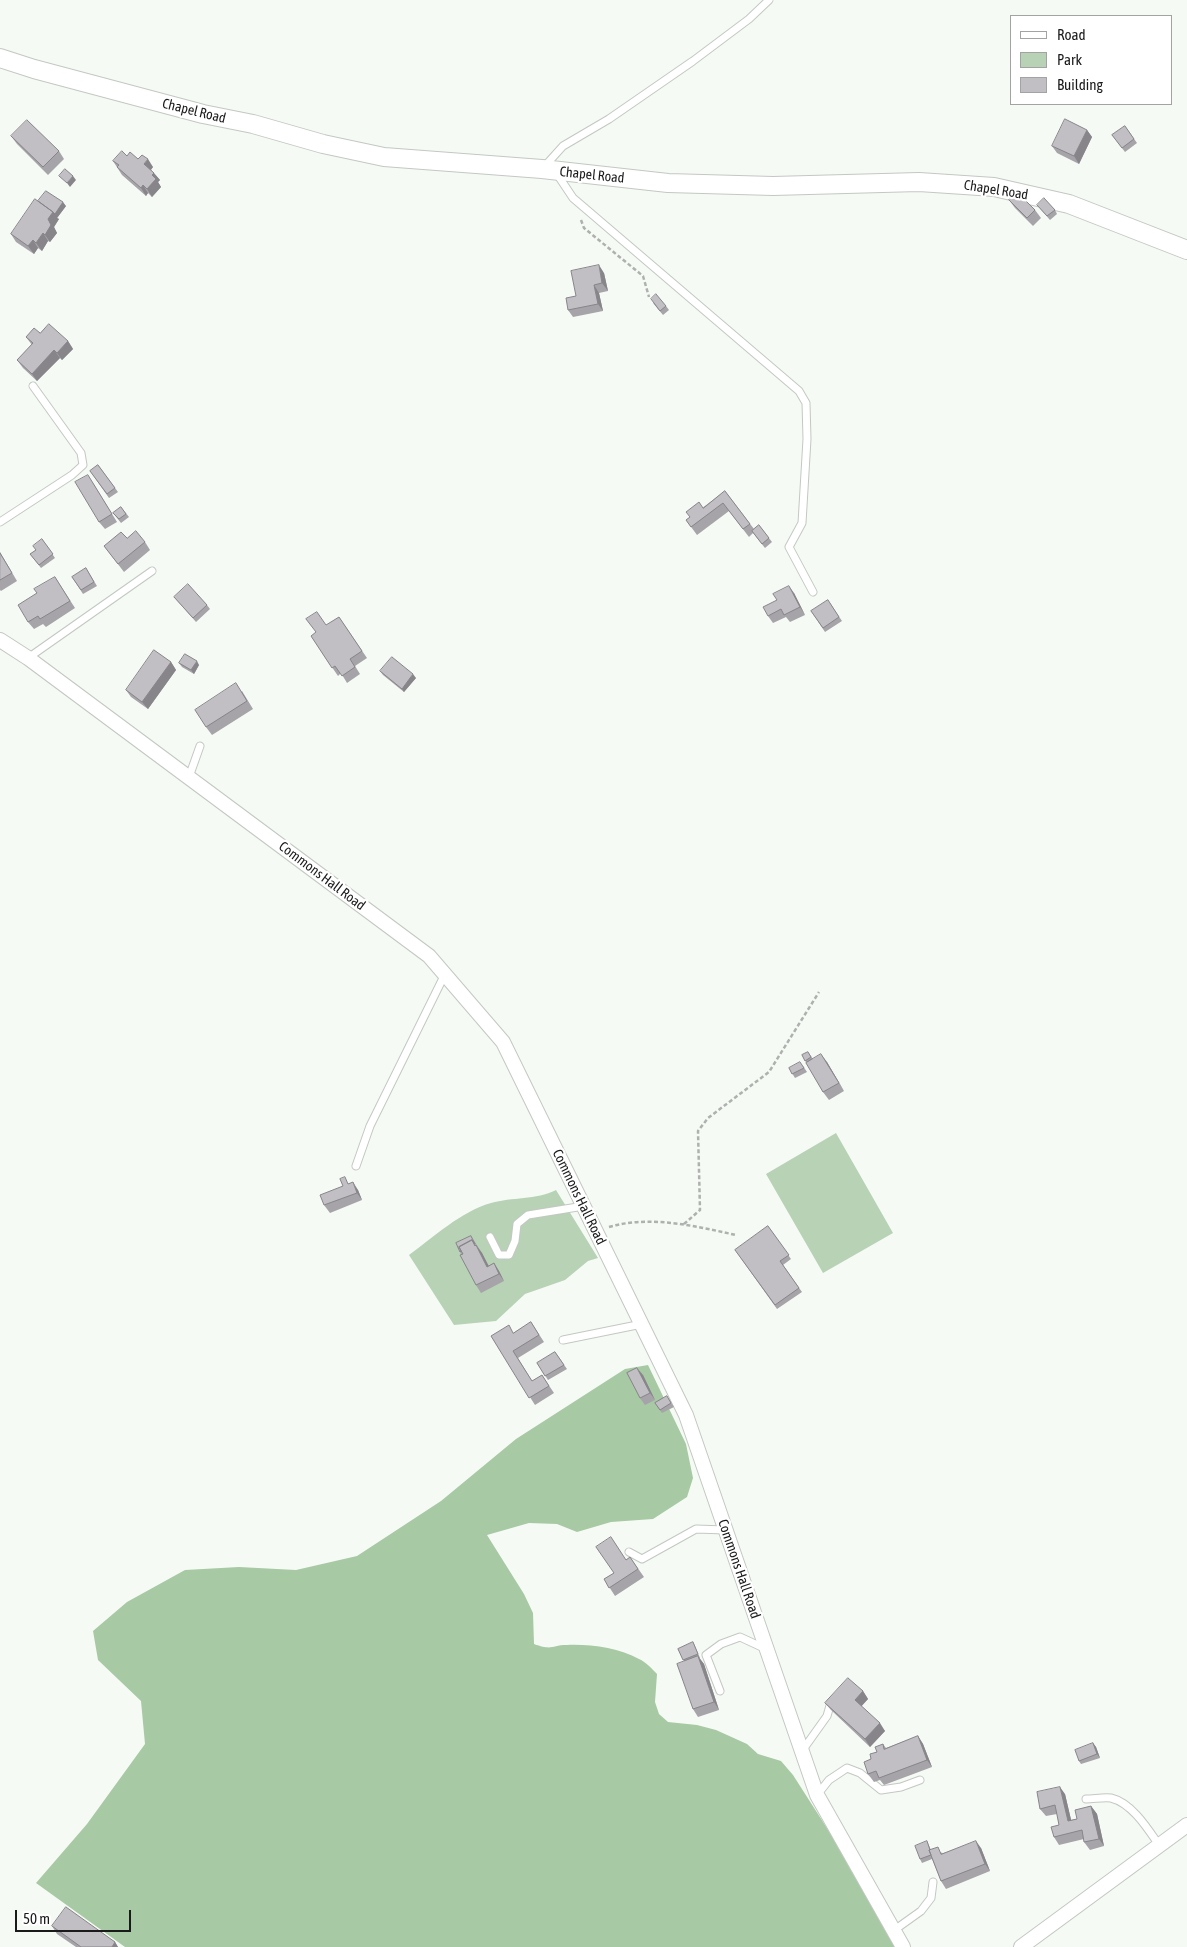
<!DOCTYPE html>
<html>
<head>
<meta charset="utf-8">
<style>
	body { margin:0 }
	#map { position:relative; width:1187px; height:1947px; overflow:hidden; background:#f6faf5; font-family:"Asap Condensed",sans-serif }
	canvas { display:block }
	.legend { position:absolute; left:1010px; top:15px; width:162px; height:90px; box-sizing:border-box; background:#fff; border:1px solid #a3a3a3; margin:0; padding:6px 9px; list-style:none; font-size:15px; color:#191a19 }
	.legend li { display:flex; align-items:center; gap:10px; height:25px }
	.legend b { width:25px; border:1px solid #a3a3a3 }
	.scale { position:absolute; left:15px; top:1910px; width:116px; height:22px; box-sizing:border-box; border:2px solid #191a19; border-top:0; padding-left:6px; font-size:15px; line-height:18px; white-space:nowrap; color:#191a19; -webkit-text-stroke:4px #fff; paint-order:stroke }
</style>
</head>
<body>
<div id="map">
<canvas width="1187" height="1947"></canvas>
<ul class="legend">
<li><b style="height:6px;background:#fff"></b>Road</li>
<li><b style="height:14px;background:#b7d2b4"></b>Park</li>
<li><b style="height:14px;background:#c1bec4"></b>Building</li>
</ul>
<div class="scale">50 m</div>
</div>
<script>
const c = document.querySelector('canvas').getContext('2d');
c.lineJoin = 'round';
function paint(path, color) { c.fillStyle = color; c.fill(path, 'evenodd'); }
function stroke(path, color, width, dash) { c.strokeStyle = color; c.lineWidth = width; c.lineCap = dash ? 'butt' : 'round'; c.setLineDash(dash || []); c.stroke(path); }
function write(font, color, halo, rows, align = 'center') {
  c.font = font + ' "Asap Condensed",sans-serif'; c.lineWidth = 4.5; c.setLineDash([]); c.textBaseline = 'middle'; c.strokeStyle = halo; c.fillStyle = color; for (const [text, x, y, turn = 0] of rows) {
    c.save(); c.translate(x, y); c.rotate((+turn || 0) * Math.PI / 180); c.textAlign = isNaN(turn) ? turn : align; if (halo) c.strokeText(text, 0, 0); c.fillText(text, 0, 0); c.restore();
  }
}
paint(new Path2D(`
	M 836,1133 L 893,1233 L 823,1273 L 766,1174 Z
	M 556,1190 L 598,1258 L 588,1261 L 565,1280 L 525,1294 L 496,1321 L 454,1325 L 409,1255 C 434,1237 460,1212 491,1203 C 512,1197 536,1200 556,1190 Z`), '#b7d2b4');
paint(new Path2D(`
	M 648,1365 L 686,1444 L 693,1478 L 687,1497 L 653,1519 L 611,1522 L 577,1532 L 557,1524 L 529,1523 L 487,1535 L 524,1594 L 533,1613 L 534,1644 C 553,1651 551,1645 567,1645 C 590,1644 619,1648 639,1659 C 646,1662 652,1669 657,1674 L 655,1702 L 659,1714 L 668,1722 L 697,1725 L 716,1730 L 747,1744 L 758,1754 L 781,1761 L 793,1775 L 903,1947 L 125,1947 L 36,1883 L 87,1824 L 145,1744 L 141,1701 L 98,1660 L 93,1631 L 127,1602 L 185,1570 L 239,1567 L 296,1570 L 357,1556 L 441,1501 L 516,1439 L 625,1369 Z`), '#a7c9a3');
const service = new Path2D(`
	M 544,167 L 563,146 L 609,119 L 693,61 L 749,19 L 769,0
	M 557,174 L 573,198 L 799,391 L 806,403 L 807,439 L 802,523 L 789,547 L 813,592
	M 0,522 L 72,475 L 83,465 L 81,453 L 33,386
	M 28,658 L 152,571
	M 189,777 L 200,746
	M 356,1166 L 370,1126 L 445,974
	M 490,1237 L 499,1255 L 509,1255 L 515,1241 L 517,1224 L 528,1215 L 584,1206
	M 563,1340 L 642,1324
	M 629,1552 L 642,1559 L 696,1529 L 725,1530
	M 720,1691 L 706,1655 L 721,1644 L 740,1637 L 766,1649
	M 802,1751 L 827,1716 L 831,1702
	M 817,1795 L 829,1780 L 847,1768 L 860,1773 L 881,1790 L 901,1787 L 920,1780
	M 1086,1799 C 1094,1799 1103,1797 1111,1798 C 1132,1803 1148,1829 1159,1845
	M 893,1931 L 921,1911 L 931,1898 L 933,1882`);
const minor = new Path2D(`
	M 0,640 L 28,658 L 429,956 L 503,1042 L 686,1415 L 817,1795 L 903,1947
	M 1021,1947 L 1187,1825`);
const tertiary = new Path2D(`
	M 0,58 L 34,69 L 203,114 L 253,124 L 323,144 L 384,157 L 542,169 L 668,183 L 773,186 L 919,182 L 994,187 L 1069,204 L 1187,250`);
stroke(service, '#c3c8c3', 9);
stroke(minor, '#c3c8c3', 16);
stroke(tertiary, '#c3c8c3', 20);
stroke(new Path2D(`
	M 581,220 L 584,228 L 643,276 L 649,297
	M 684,1224 L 700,1210 L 698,1131 L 708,1118 L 769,1072 L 819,992
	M 609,1227 C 650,1215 695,1226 736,1235`), '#aeb1ae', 2.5, [4, 2.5]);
stroke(service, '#fff', 7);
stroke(minor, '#fff', 14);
stroke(tertiary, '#fff', 18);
paint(new Path2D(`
	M 1125,126 L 1137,143 L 1125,152 L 1112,135 Z
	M 1087,130 L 1092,137 L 1079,164 L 1057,153 L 1052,146 Z
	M 11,136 L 59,151 L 64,159 L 48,175 L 17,144 Z
	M 138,159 L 153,167 L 151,170 L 160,180 L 158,182 L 161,187 L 152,197 L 148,193 L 146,196 L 122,175 L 113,161 Z
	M 1009,200 L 1035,210 L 1041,218 L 1033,226 L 1015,208 Z
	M 38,201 L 66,206 L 57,218 L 59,219 L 54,227 L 57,233 L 50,242 L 48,241 L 42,251 L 38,248 L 34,254 L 16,242 L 11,234 Z
	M 1037,205 L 1055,210 L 1057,214 L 1050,220 Z
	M 604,273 L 608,291 L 599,293 L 603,311 L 573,317 L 568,310 L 576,296 Z
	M 653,303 L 666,306 L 669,310 L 663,315 Z
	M 40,333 L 68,341 L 73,349 L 62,360 L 60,358 L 37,381 L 23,368 L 17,360 L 32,345 L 26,337 Z
	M 98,465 L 118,492 L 109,498 L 90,471 Z
	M 93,483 L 117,522 L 105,529 L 99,522 Z
	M 725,491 L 754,529 L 759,525 L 772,542 L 765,548 L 753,533 L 749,537 L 729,511 L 697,535 L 686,520 Z
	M 121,507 L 129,517 L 121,523 L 113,513 Z
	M 127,538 L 145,542 L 150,550 L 124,572 L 104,546 Z
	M 42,539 L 55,558 L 41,568 L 30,554 L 36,550 Z
	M 0,552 L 17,581 L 1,591 L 0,590 Z
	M 86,568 L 97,586 L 83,594 L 72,577 Z
	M 55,577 L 75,608 L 46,627 L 43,624 L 34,629 L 28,622 L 37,593 Z
	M 794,593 L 805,615 L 790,622 L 786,617 L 773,623 L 768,616 Z
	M 174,597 L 207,605 L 210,609 L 196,622 Z
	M 828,600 L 842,621 L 825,632 L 811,611 Z
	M 339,617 L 367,658 L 355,666 L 360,674 L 347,683 L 341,673 L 338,676 L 311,636 Z
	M 171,662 L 176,670 L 148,709 L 131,697 L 126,690 Z
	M 179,663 L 199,665 L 194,674 L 182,667 Z
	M 380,671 L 416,678 L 404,692 L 383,675 Z
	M 242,691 L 253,709 L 212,735 L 206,727 Z
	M 808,1052 L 813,1059 L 827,1062 L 844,1091 L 829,1100 L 823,1092 L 802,1055 Z
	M 803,1066 L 807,1072 L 795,1078 L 789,1068 Z
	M 350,1184 L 358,1190 L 362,1200 L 330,1213 L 324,1205 Z
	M 768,1226 L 791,1259 L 783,1265 L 802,1292 L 777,1309 L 735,1250 Z
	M 471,1236 L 482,1253 L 488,1266 L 494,1263 L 499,1271 L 504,1281 L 481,1293 L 476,1285 L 460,1252 Z
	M 531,1322 L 544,1342 L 518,1358 L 532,1381 L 542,1375 L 554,1393 L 535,1405 L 491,1336 L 514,1333 Z
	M 555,1352 L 567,1369 L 548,1380 L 537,1363 Z
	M 643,1375 L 655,1400 L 645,1405 L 640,1398 Z
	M 667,1396 L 674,1407 L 662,1413 L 655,1403 Z
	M 630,1557 L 644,1577 L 615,1596 L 604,1579 L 614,1573 L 626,1560 Z
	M 693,1642 L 695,1646 L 700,1658 L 699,1658 L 704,1664 L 719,1710 L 698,1717 L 693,1709 L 684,1661 L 678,1649 Z
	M 863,1691 L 868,1699 L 861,1706 L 885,1731 L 870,1747 L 831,1710 L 825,1703 Z
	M 918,1736 L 923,1744 L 932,1767 L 884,1785 L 880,1780 L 874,1782 L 868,1774 L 871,1759 L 883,1744 L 886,1748 Z
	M 1093,1743 L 1096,1747 L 1100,1758 L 1081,1764 L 1079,1761 Z
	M 1065,1794 L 1071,1820 L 1077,1819 L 1091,1806 L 1097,1814 L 1104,1846 L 1090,1850 L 1084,1842 L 1084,1839 L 1059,1845 L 1054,1837 L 1059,1825 L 1057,1814 L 1046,1816 L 1040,1809 Z
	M 927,1841 L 931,1850 L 943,1853 L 981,1848 L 990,1871 L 946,1889 L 941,1881 L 932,1859 L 922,1863 L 920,1859 Z
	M 52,1926 L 115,1942 L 118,1947 L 76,1947 L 57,1934 Z`), '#a6a3a9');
paint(new Path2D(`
	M 1087,130 L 1092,137 L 1079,164 L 1074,156 Z
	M 148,159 L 153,167 L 149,172 L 144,164 Z
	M 154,173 L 160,180 L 158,182 L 161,187 L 152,197 L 147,189 L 152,175 Z
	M 73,176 L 76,180 L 70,187 L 67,183 Z
	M 143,185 L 148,193 L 146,196 L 141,188 Z
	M 63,202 L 66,206 L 57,218 L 59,219 L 54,227 L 57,233 L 50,242 L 45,235 L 48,219 L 53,212 Z
	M 43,233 L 48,241 L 42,251 L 36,243 Z
	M 33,240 L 38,248 L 34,254 L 28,246 Z
	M 599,265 L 604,273 L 608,291 L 602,283 Z
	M 594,285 L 599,293 L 603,311 L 598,304 Z
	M 68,341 L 73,349 L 62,360 L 57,353 Z
	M 54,350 L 60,358 L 37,381 L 32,374 Z
	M 789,586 L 794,593 L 805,615 L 800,607 Z
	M 197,661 L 199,665 L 194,674 L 191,670 Z
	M 171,662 L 176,670 L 148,709 L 142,702 Z
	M 413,674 L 416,678 L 404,692 L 402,689 Z
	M 821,1054 L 827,1062 L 844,1091 L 839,1083 Z
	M 353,1182 L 358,1190 L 362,1200 L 357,1193 Z
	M 476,1245 L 482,1253 L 493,1274 L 487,1267 Z
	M 494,1263 L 499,1271 L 504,1281 L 499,1274 Z
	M 637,1368 L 643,1375 L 655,1400 L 650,1393 Z
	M 698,1656 L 704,1664 L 719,1710 L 714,1702 Z
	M 863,1691 L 868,1699 L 860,1708 L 855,1700 Z
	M 880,1723 L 885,1731 L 870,1747 L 865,1739 Z
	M 918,1736 L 923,1744 L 932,1767 L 927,1760 Z
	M 1093,1743 L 1096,1747 L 1100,1758 L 1097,1754 Z
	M 1060,1787 L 1065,1794 L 1073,1828 L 1068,1821 Z
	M 1091,1806 L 1097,1814 L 1104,1846 L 1099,1839 Z
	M 976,1841 L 981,1848 L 990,1871 L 985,1864 Z
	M 115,1942 L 118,1947 L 112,1947 Z`), '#878589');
const building = new Path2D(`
	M 1065,119 L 1087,130 L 1074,156 L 1052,146 Z
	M 27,120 L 59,151 L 43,167 L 11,136 Z
	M 1125,126 L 1134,139 L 1122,148 L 1112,135 Z
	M 122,151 L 127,156 L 130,152 L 138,159 L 142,155 L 148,159 L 144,164 L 154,173 L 152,175 L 156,179 L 147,189 L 143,185 L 141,188 L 117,167 L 119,165 L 113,161 Z
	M 65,169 L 73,176 L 67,183 L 59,176 Z
	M 46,191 L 63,202 L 55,214 L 53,212 L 38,201 Z
	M 1017,192 L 1035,210 L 1027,218 L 1009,200 Z
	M 1044,198 L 1055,210 L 1047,216 L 1037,205 Z
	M 35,199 L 53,212 L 48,219 L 51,225 L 45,235 L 43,233 L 36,243 L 33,240 L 28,246 L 11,234 Z
	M 599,265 L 602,283 L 594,285 L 598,304 L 568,310 L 566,298 L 576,296 L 571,271 Z
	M 656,294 L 666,306 L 660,311 L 651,299 Z
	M 49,324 L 68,341 L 57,353 L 54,350 L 32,374 L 17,360 L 33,343 L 26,337 L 34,328 L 40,333 Z
	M 98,465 L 115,488 L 107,494 L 90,471 Z
	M 88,475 L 112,514 L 99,522 L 75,482 Z
	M 725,491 L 750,524 L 743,529 L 723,503 L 691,527 L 686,520 L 690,517 L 686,512 L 699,502 L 703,508 Z
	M 121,507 L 126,514 L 119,519 L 113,513 Z
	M 759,525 L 769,538 L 762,544 L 752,531 Z
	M 136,531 L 145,542 L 118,564 L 104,546 L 121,532 L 127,538 Z
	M 42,539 L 53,554 L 39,565 L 30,554 L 36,550 L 33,546 Z
	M 0,553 L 12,573 L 0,580 Z
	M 86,568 L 94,582 L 81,590 L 72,577 Z
	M 55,577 L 70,601 L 40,619 L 38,616 L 28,622 L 18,605 L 37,593 L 34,589 Z
	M 188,584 L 207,605 L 193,618 L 174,597 Z
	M 789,586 L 800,607 L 784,615 L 781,609 L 768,616 L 763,607 L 777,600 L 773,594 Z
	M 828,600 L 839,617 L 823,628 L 811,611 Z
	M 317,612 L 326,625 L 339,617 L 362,651 L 350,659 L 355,667 L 342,676 L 335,666 L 332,668 L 311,636 L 316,632 L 306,619 Z
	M 154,650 L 171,662 L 142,702 L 126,690 Z
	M 185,654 L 197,661 L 191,670 L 179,663 Z
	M 392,657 L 413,674 L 402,689 L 380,671 Z
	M 236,683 L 247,701 L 206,727 L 195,710 Z
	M 808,1052 L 811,1057 L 805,1061 L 802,1055 Z
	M 821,1054 L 839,1083 L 823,1092 L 806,1063 Z
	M 800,1062 L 804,1068 L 792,1074 L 789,1068 Z
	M 345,1177 L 348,1184 L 353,1182 L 357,1193 L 324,1205 L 320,1195 L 343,1186 L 340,1179 Z
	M 768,1226 L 789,1255 L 780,1261 L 799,1288 L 775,1305 L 735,1250 Z
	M 471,1236 L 475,1244 L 472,1240 L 459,1247 L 461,1251 L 460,1252 L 456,1243 Z
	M 472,1240 L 475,1246 L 476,1245 L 487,1267 L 494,1263 L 499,1274 L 476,1285 L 460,1255 L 463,1254 L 459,1247 Z
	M 531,1322 L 539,1335 L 513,1351 L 532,1381 L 542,1375 L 549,1386 L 529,1398 L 491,1336 L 509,1325 L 513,1333 Z
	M 555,1352 L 564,1365 L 545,1376 L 537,1363 Z
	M 637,1368 L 650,1393 L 640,1398 L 627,1373 Z
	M 667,1396 L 671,1403 L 660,1410 L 655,1403 Z
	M 611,1537 L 626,1560 L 630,1557 L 638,1569 L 609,1588 L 604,1579 L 614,1573 L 596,1547 Z
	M 693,1642 L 698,1654 L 683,1660 L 678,1649 Z
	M 698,1656 L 714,1702 L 693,1709 L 677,1664 Z
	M 848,1678 L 863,1691 L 855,1700 L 880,1723 L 865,1739 L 825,1703 Z
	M 918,1736 L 927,1760 L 879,1778 L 876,1771 L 868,1774 L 864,1762 L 871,1759 L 870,1754 L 877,1752 L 875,1747 L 883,1744 L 884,1749 Z
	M 1093,1743 L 1097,1754 L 1079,1761 L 1075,1750 Z
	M 1060,1787 L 1068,1821 L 1077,1819 L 1075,1810 L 1091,1806 L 1099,1839 L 1084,1842 L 1082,1830 L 1054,1837 L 1051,1827 L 1059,1825 L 1055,1805 L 1040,1809 L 1037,1792 Z
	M 927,1841 L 930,1850 L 929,1850 L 931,1855 L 920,1859 L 915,1846 Z
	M 976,1841 L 985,1864 L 941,1881 L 929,1850 L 938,1847 L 941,1854 Z
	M 66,1907 L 115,1942 L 112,1947 L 81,1947 L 52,1926 Z`);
paint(building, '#c1bec4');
stroke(building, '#878589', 1);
write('14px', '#191a19', '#fff', [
	["Chapel Road",194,111,14],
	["Chapel Road",592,175,6],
	["Chapel Road",996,190,9],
	["Commons Hall Road",322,876,37],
	["Commons Hall Road",579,1197,64],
	["Commons Hall Road",739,1569,71]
]);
</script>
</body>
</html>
